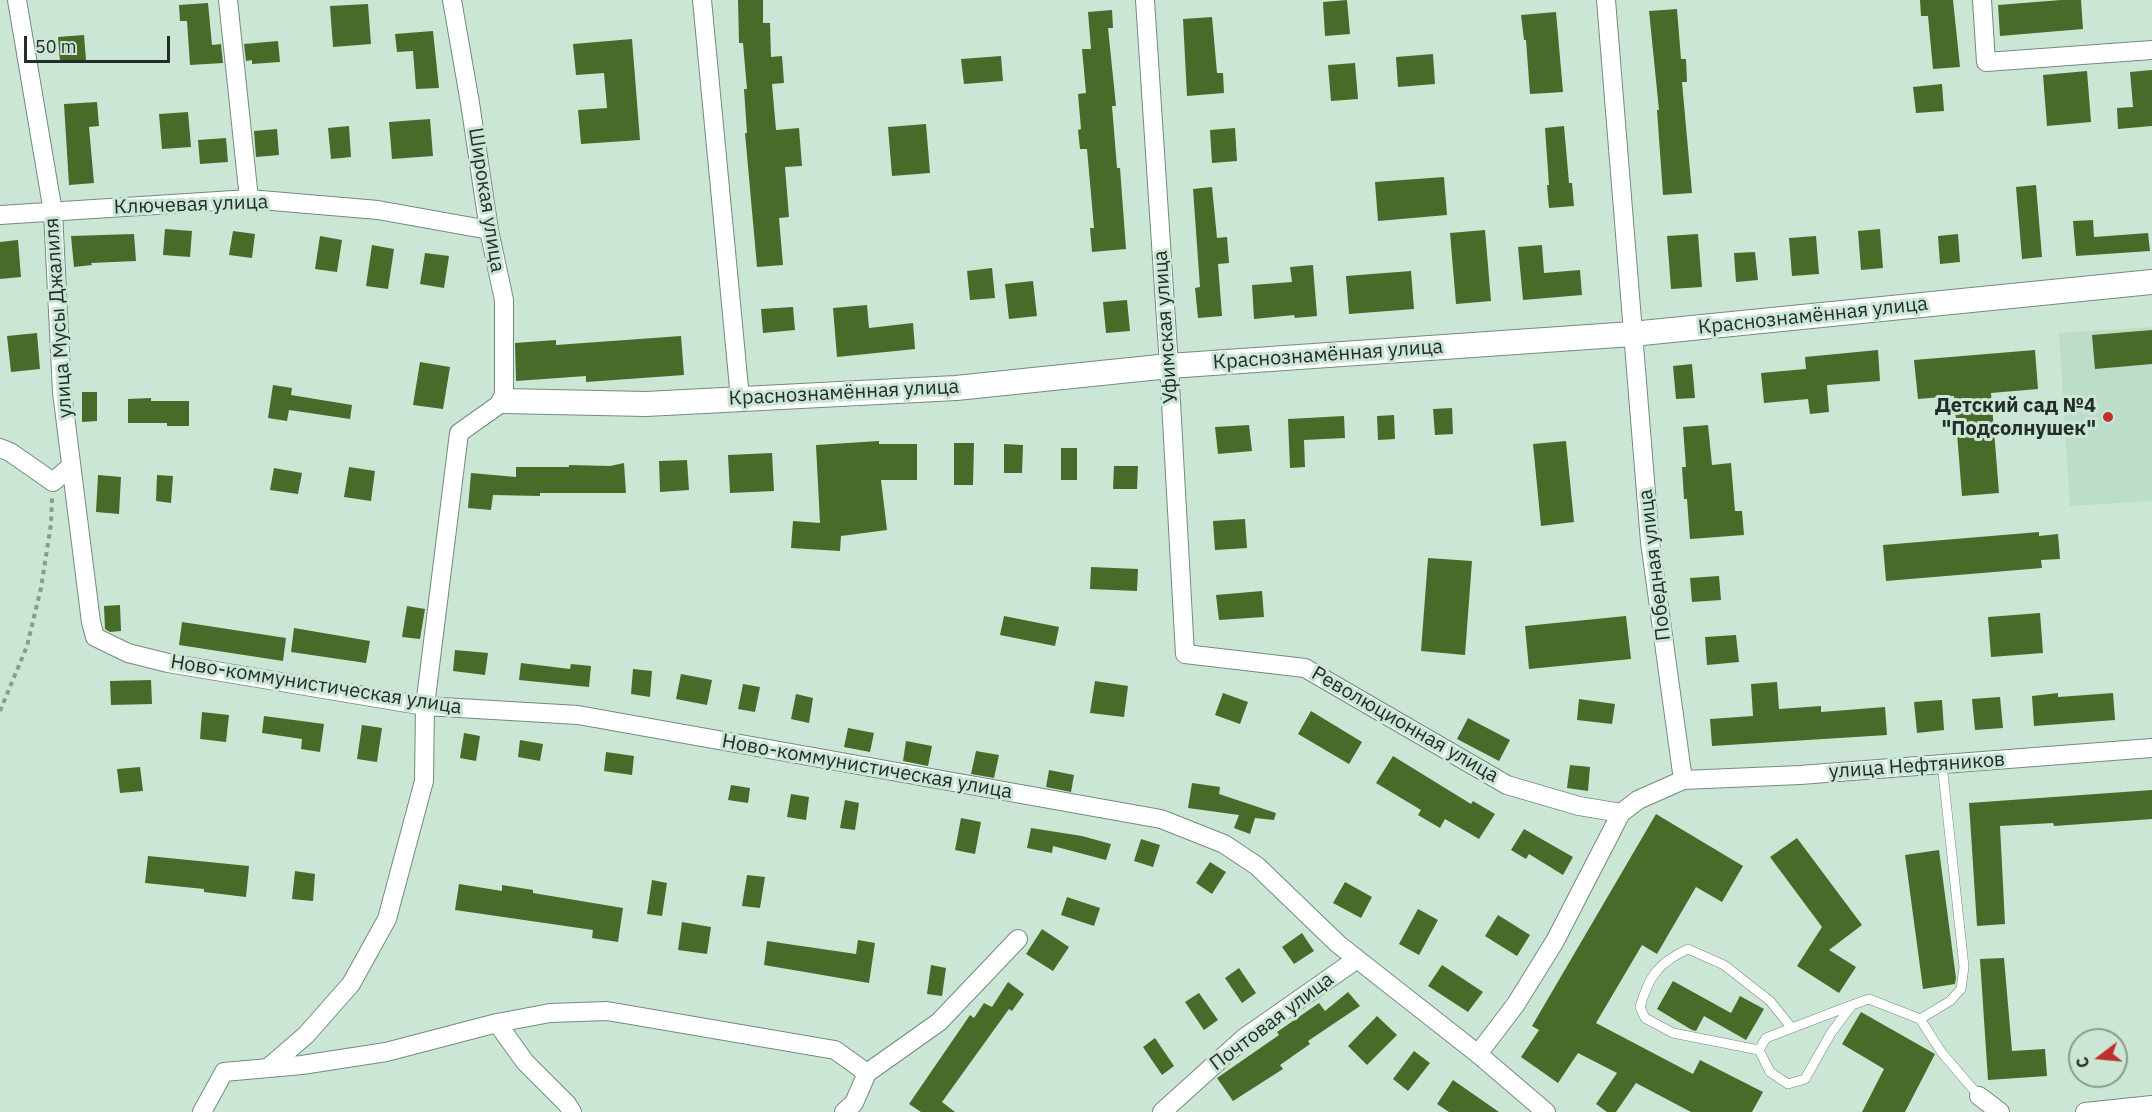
<!DOCTYPE html>
<html>
<head>
<meta charset="utf-8">
<style>
	body { margin:0 }
	#map { position:relative; width:2152px; height:1112px; overflow:hidden; background:#cce6d6; font-family:"IBM Plex Sans",sans-serif }
	canvas { display:block }
	.north { position:absolute; left:2068px; top:1028px; width:60px; height:60px; box-sizing:border-box; background:#cce6d6; border:2px solid #899c90; border-radius:50%; rotate:254deg; font-size:16px; font-weight:700; line-height:24px; text-align:center; color:#242e28 }
	.north::after { content:''; display:block; margin:auto; width:21px; height:27px; background:#bf312a; clip-path:polygon(50% 0,100% 100%,50% 72%,0 100%) }
	.scale { position:absolute; left:24px; top:36px; width:146px; height:27px; box-sizing:border-box; border:3px solid #242e28; border-top:0; padding-left:8px; font-size:18px; line-height:21px; white-space:nowrap; color:#242e28; -webkit-text-stroke:4px #cce6d6; paint-order:stroke }
</style>
</head>
<body>
<div id="map">
<canvas width="2152" height="1112"></canvas>
<div class="north">С</div>
<div class="scale">50 m</div>
</div>
<script>
const c = document.querySelector('canvas').getContext('2d');
c.lineJoin = 'round';
function paint(path, color) { c.fillStyle = color; c.fill(path, 'evenodd'); }
function stroke(path, color, width, dash) { c.strokeStyle = color; c.lineWidth = width; c.lineCap = dash ? 'butt' : 'round'; c.setLineDash(dash || []); c.stroke(path); }
function write(font, color, halo, rows, align = 'center') {
  c.font = font + ' "IBM Plex Sans",sans-serif'; c.lineWidth = 6; c.setLineDash([]); c.textBaseline = 'middle'; c.strokeStyle = halo; c.fillStyle = color; for (const [text, x, y, turn = 0] of rows) {
    c.save(); c.translate(x, y); c.rotate((+turn || 0) * Math.PI / 180); c.textAlign = isNaN(turn) ? turn : align; if (halo) c.strokeText(text, 0, 0); c.fillText(text, 0, 0); c.restore();
  }
}
paint(new Path2D(`
	M 2152,327 L 2152,501 L 2070,506 L 2059,333 Z`), '#bbddc9');
paint(new Path2D(`
	M 738,0 L 763,0 L 763,23 L 770,23 L 771,57 L 782,56 L 784,83 L 772,84 L 776,130 L 799,128 L 802,166 L 785,167 L 789,217 L 779,218 L 783,265 L 757,267 L 745,133 L 747,133 L 744,89 L 747,89 L 743,43 L 739,43 Z
	M 1347,0 L 1350,34 L 1325,36 L 1323,2 Z
	M 1920,0 L 1953,0 L 1960,67 L 1933,69 L 1928,16 L 1921,16 Z
	M 2061,0 L 2081,0 L 2083,29 L 2000,36 L 1998,5 Z
	M 208,3 L 212,45 L 221,44 L 223,63 L 190,65 L 187,21 L 180,21 L 179,5 Z
	M 368,4 L 371,44 L 333,47 L 330,6 Z
	M 1677,9 L 1681,59 L 1686,59 L 1687,82 L 1682,82 L 1692,193 L 1663,195 L 1657,110 L 1659,110 L 1649,11 Z
	M 1112,10 L 1113,28 L 1108,28 L 1116,106 L 1112,106 L 1117,168 L 1120,168 L 1126,249 L 1092,252 L 1090,228 L 1094,228 L 1087,149 L 1080,149 L 1078,130 L 1081,129 L 1078,94 L 1086,93 L 1082,49 L 1091,49 L 1088,12 Z
	M 1556,12 L 1563,92 L 1530,94 L 1526,40 L 1524,40 L 1521,15 Z
	M 1212,17 L 1217,73 L 1223,73 L 1224,93 L 1187,96 L 1183,19 Z
	M 433,31 L 439,88 L 416,89 L 413,51 L 397,52 L 395,34 Z
	M 84,35 L 86,60 L 60,62 L 58,37 Z
	M 632,39 L 640,140 L 581,144 L 578,110 L 607,108 L 604,73 L 576,75 L 573,44 Z
	M 278,41 L 280,62 L 252,64 L 252,60 L 246,61 L 244,44 Z
	M 1433,54 L 1435,84 L 1398,87 L 1396,57 Z
	M 1001,56 L 1003,81 L 964,84 L 961,59 Z
	M 1355,63 L 1358,99 L 1331,101 L 1328,65 Z
	M 2152,70 L 2152,126 L 2118,129 L 2117,108 L 2133,107 L 2130,72 Z
	M 2087,71 L 2091,122 L 2047,126 L 2043,75 Z
	M 1942,84 L 1944,111 L 1916,113 L 1913,87 Z
	M 97,102 L 99,126 L 89,127 L 94,183 L 69,185 L 64,104 Z
	M 188,112 L 191,147 L 162,149 L 159,114 Z
	M 430,119 L 433,156 L 392,159 L 389,122 Z
	M 926,124 L 930,173 L 892,176 L 888,127 Z
	M 349,126 L 351,157 L 331,159 L 328,128 Z
	M 1564,126 L 1569,183 L 1572,183 L 1574,206 L 1549,208 L 1547,185 L 1549,185 L 1545,128 Z
	M 1235,128 L 1237,161 L 1212,163 L 1210,130 Z
	M 277,129 L 279,155 L 256,157 L 254,131 Z
	M 226,138 L 228,162 L 200,164 L 198,140 Z
	M 1444,177 L 1447,215 L 1378,221 L 1375,182 Z
	M 2036,185 L 2042,257 L 2022,259 L 2016,187 Z
	M 1212,187 L 1217,238 L 1227,237 L 1229,263 L 1218,264 L 1222,316 L 1198,318 L 1195,288 L 1200,287 L 1193,189 Z
	M 2093,220 L 2094,237 L 2148,233 L 2150,251 L 2076,256 L 2073,221 Z
	M 165,229 L 192,231 L 190,257 L 163,255 Z
	M 1880,229 L 1883,268 L 1861,270 L 1858,231 Z
	M 1485,230 L 1491,301 L 1456,304 L 1450,233 Z
	M 233,231 L 255,234 L 252,258 L 229,255 Z
	M 134,234 L 136,261 L 91,263 L 92,265 L 74,267 L 71,236 Z
	M 1698,234 L 1702,287 L 1671,289 L 1667,236 Z
	M 1958,234 L 1960,262 L 1940,264 L 1938,236 Z
	M 320,236 L 342,240 L 337,272 L 315,269 Z
	M 1816,236 L 1819,274 L 1792,276 L 1789,238 Z
	M 18,240 L 21,277 L 0,279 L 0,242 Z
	M 372,245 L 394,249 L 388,289 L 366,286 Z
	M 1542,245 L 1544,273 L 1580,270 L 1582,295 L 1523,300 L 1518,247 Z
	M 1755,252 L 1758,280 L 1736,282 L 1734,253 Z
	M 425,253 L 449,256 L 444,288 L 420,284 Z
	M 1313,265 L 1317,316 L 1295,318 L 1294,315 L 1254,319 L 1252,285 L 1292,282 L 1290,267 Z
	M 992,268 L 995,298 L 970,300 L 967,271 Z
	M 1411,271 L 1414,309 L 1349,314 L 1346,276 Z
	M 1033,281 L 1037,316 L 1009,319 L 1005,284 Z
	M 1127,300 L 1130,331 L 1106,333 L 1103,302 Z
	M 867,305 L 869,328 L 913,323 L 915,349 L 837,357 L 833,308 Z
	M 793,307 L 795,330 L 763,333 L 761,309 Z
	M 2152,330 L 2152,364 L 2095,369 L 2092,335 Z
	M 37,333 L 40,369 L 11,372 L 7,336 Z
	M 681,336 L 684,375 L 586,382 L 586,376 L 516,381 L 515,343 L 556,340 L 556,345 Z
	M 1878,350 L 1880,381 L 1827,385 L 1829,412 L 1810,414 L 1808,399 L 1764,403 L 1761,373 L 1806,369 L 1805,357 Z
	M 2035,350 L 2038,389 L 1991,393 L 1999,493 L 1962,496 L 1954,396 L 1918,399 L 1914,360 Z
	M 420,362 L 450,367 L 443,409 L 413,405 Z
	M 1692,364 L 1695,398 L 1676,399 L 1673,366 Z
	M 273,385 L 292,388 L 291,395 L 352,405 L 350,419 L 289,410 L 287,421 L 268,418 Z
	M 82,392 L 97,392 L 97,421 L 82,422 Z
	M 151,398 L 151,401 L 189,401 L 189,426 L 167,426 L 167,423 L 128,423 L 128,399 Z
	M 1452,408 L 1453,434 L 1435,435 L 1433,409 Z
	M 1394,415 L 1395,439 L 1378,440 L 1377,416 Z
	M 1344,416 L 1345,438 L 1304,440 L 1305,467 L 1290,468 L 1288,419 Z
	M 1249,425 L 1252,451 L 1218,454 L 1215,427 Z
	M 1708,425 L 1712,465 L 1731,463 L 1735,511 L 1742,511 L 1744,535 L 1690,539 L 1687,499 L 1684,499 L 1682,467 L 1686,467 L 1683,427 Z
	M 879,441 L 879,444 L 917,444 L 917,480 L 881,480 L 887,530 L 841,536 L 840,551 L 791,548 L 793,521 L 820,523 L 816,445 Z
	M 1566,441 L 1574,522 L 1541,526 L 1533,444 Z
	M 954,443 L 974,443 L 973,485 L 954,485 Z
	M 1004,444 L 1023,445 L 1022,473 L 1004,473 Z
	M 1061,448 L 1077,448 L 1077,480 L 1061,480 Z
	M 772,453 L 774,491 L 730,493 L 728,455 Z
	M 687,460 L 689,490 L 660,492 L 659,461 Z
	M 624,463 L 626,493 L 540,493 L 540,496 L 493,495 L 491,510 L 468,508 L 471,473 L 516,477 L 516,467 L 569,467 L 569,465 L 610,466 Z
	M 1114,466 L 1138,466 L 1137,489 L 1113,489 Z
	M 349,467 L 375,471 L 371,501 L 344,497 Z
	M 274,468 L 302,473 L 298,494 L 270,490 Z
	M 98,475 L 121,477 L 119,514 L 96,512 Z
	M 157,475 L 173,476 L 171,503 L 156,501 Z
	M 1245,519 L 1247,548 L 1215,550 L 1213,521 Z
	M 2039,532 L 2039,536 L 2058,534 L 2060,559 L 2041,560 L 2042,568 L 1886,581 L 1883,545 Z
	M 1428,558 L 1472,561 L 1465,655 L 1421,651 Z
	M 1091,567 L 1138,569 L 1137,591 L 1090,589 Z
	M 1719,576 L 1721,600 L 1692,602 L 1690,578 Z
	M 1262,591 L 1264,617 L 1219,620 L 1216,595 Z
	M 120,605 L 121,631 L 110,632 L 105,629 L 104,606 Z
	M 407,606 L 425,609 L 420,639 L 402,637 Z
	M 2040,613 L 2043,653 L 1991,657 L 1988,617 Z
	M 1004,616 L 1059,627 L 1055,646 L 1000,635 Z
	M 1626,616 L 1631,659 L 1529,669 L 1525,626 Z
	M 182,622 L 286,638 L 283,661 L 179,645 Z
	M 294,628 L 370,641 L 366,663 L 291,652 Z
	M 1736,635 L 1739,662 L 1707,665 L 1705,637 Z
	M 455,650 L 488,653 L 485,675 L 453,671 Z
	M 521,663 L 570,669 L 571,664 L 591,666 L 589,687 L 519,680 Z
	M 633,669 L 652,671 L 650,697 L 631,694 Z
	M 681,674 L 712,680 L 707,705 L 676,699 Z
	M 151,680 L 152,704 L 111,705 L 110,681 Z
	M 1095,681 L 1128,686 L 1124,717 L 1090,713 Z
	M 1777,682 L 1779,709 L 1821,706 L 1821,712 L 1885,707 L 1887,735 L 1712,746 L 1710,719 L 1753,716 L 1751,684 Z
	M 743,684 L 760,687 L 755,712 L 738,709 Z
	M 1223,693 L 1248,702 L 1240,724 L 1215,715 Z
	M 2058,693 L 2058,697 L 2113,693 L 2115,720 L 2034,726 L 2032,696 Z
	M 796,694 L 813,698 L 809,723 L 791,719 Z
	M 2000,697 L 2003,728 L 1975,730 L 1972,699 Z
	M 1579,699 L 1615,704 L 1612,724 L 1577,720 Z
	M 1942,700 L 1944,730 L 1917,733 L 1914,702 Z
	M 1311,711 L 1362,742 L 1349,764 L 1298,734 Z
	M 202,712 L 229,715 L 226,742 L 200,739 Z
	M 264,716 L 324,724 L 320,752 L 301,749 L 302,739 L 262,733 Z
	M 1468,718 L 1510,740 L 1499,761 L 1457,739 Z
	M 362,725 L 382,728 L 377,762 L 357,759 Z
	M 848,728 L 874,733 L 870,752 L 844,747 Z
	M 464,733 L 480,736 L 476,761 L 460,758 Z
	M 520,740 L 543,744 L 540,761 L 518,757 Z
	M 906,741 L 932,746 L 928,766 L 903,761 Z
	M 976,751 L 999,755 L 994,778 L 971,774 Z
	M 606,752 L 634,756 L 632,775 L 604,771 Z
	M 1393,756 L 1471,804 L 1473,801 L 1495,814 L 1479,839 L 1445,819 L 1440,828 L 1418,815 L 1421,810 L 1376,783 Z
	M 1570,765 L 1590,767 L 1588,791 L 1567,788 Z
	M 140,767 L 143,791 L 120,793 L 117,769 Z
	M 1049,770 L 1074,775 L 1071,792 L 1046,787 Z
	M 1192,783 L 1220,787 L 1219,794 L 1276,813 L 1274,820 L 1255,818 L 1250,834 L 1234,828 L 1239,815 L 1188,808 Z
	M 731,785 L 750,788 L 748,803 L 728,800 Z
	M 2152,790 L 2152,819 L 2054,826 L 2053,823 L 2000,826 L 2005,924 L 1977,926 L 1969,803 Z
	M 791,794 L 809,797 L 806,820 L 787,817 Z
	M 845,800 L 859,803 L 855,830 L 840,828 Z
	M 1656,814 L 1743,866 L 1722,902 L 1696,887 L 1657,954 L 1642,945 L 1596,1023 L 1693,1074 L 1700,1060 L 1763,1092 L 1752,1112 L 1691,1112 L 1636,1083 L 1616,1112 L 1607,1112 L 1596,1104 L 1617,1073 L 1578,1053 L 1558,1083 L 1521,1057 L 1539,1030 L 1532,1026 Z
	M 961,818 L 981,822 L 975,854 L 955,850 Z
	M 1031,828 L 1082,836 L 1111,844 L 1106,860 L 1053,846 L 1052,853 L 1027,848 Z
	M 1524,829 L 1573,857 L 1563,875 L 1529,854 L 1526,859 L 1511,850 Z
	M 1797,838 L 1862,925 L 1829,950 L 1856,967 L 1839,993 L 1797,966 L 1822,927 L 1770,857 Z
	M 1141,839 L 1160,845 L 1153,867 L 1134,861 Z
	M 1939,850 L 1956,978 L 1955,984 L 1923,989 L 1905,855 Z
	M 148,856 L 249,866 L 246,897 L 204,892 L 204,889 L 145,883 Z
	M 1210,862 L 1226,872 L 1212,894 L 1196,883 Z
	M 295,871 L 315,874 L 313,901 L 292,899 Z
	M 747,875 L 765,877 L 760,908 L 742,906 Z
	M 652,880 L 667,883 L 662,916 L 647,914 Z
	M 1345,882 L 1372,897 L 1361,918 L 1333,903 Z
	M 459,884 L 502,891 L 502,885 L 533,890 L 533,893 L 623,908 L 618,942 L 592,938 L 593,930 L 455,910 Z
	M 1067,897 L 1100,908 L 1094,926 L 1061,915 Z
	M 1418,909 L 1438,920 L 1419,955 L 1399,944 Z
	M 1498,915 L 1530,935 L 1517,956 L 1485,936 Z
	M 682,922 L 711,927 L 707,954 L 678,950 Z
	M 1042,929 L 1069,947 L 1053,971 L 1026,954 Z
	M 1302,933 L 1314,951 L 1294,964 L 1282,947 Z
	M 858,940 L 875,943 L 869,983 L 764,965 L 767,941 L 856,954 Z
	M 2004,958 L 2012,1051 L 2045,1049 L 2047,1076 L 1988,1080 L 1980,959 Z
	M 931,965 L 946,968 L 942,996 L 927,994 Z
	M 1442,965 L 1483,992 L 1468,1012 L 1428,986 Z
	M 1239,968 L 1256,993 L 1242,1003 L 1225,978 Z
	M 1673,981 L 1731,1013 L 1740,996 L 1764,1009 L 1746,1040 L 1704,1016 L 1696,1031 L 1692,1030 L 1657,1009 Z
	M 1008,982 L 1024,994 L 1012,1011 L 1009,1009 L 942,1102 L 955,1112 L 921,1112 L 909,1104 L 970,1015 L 974,1018 L 984,1003 L 992,1007 Z
	M 1348,992 L 1360,1006 L 1308,1041 L 1310,1044 L 1280,1065 L 1283,1069 L 1233,1101 L 1217,1078 L 1279,1035 L 1277,1032 L 1319,1003 L 1325,1011 Z
	M 1199,993 L 1218,1020 L 1204,1030 L 1185,1002 Z
	M 1861,1012 L 1935,1054 L 1905,1112 L 1862,1112 L 1884,1069 L 1842,1044 Z
	M 1377,1016 L 1397,1035 L 1367,1065 L 1348,1046 Z
	M 1155,1038 L 1174,1066 L 1162,1075 L 1143,1047 Z
	M 1414,1051 L 1430,1063 L 1408,1091 L 1393,1079 Z
	M 1453,1080 L 1499,1112 L 1449,1112 L 1437,1104 Z`), '#486b2a');
const service = new Path2D(`
	M 1852,1005 L 1766,1038 L 1759,1050 L 1770,1072 L 1788,1084 L 1805,1079 L 1831,1033 L 1852,1005 L 1869,999 L 1920,1019 L 1942,1053 L 1979,1096
	M 1920,1019 L 1950,1001 L 1961,989 L 1964,967 L 1942,764
	M 1759,1050 L 1673,1033 L 1645,1018 L 1640,1007 C 1649,976 1658,963 1688,949 L 1724,965 L 1770,1001 L 1791,1027`);
const minor = new Path2D(`
	M 17,0 L 53,212 L 62,392 L 91,622 L 95,637 L 128,653 L 168,663 L 425,706 L 578,715 L 1161,819 L 1224,844 L 1257,866 L 1338,944 L 1478,1054 L 1546,1112
	M 228,0 L 249,199
	M 702,0 L 740,398
	M 1145,0 L 1169,366 L 1185,654 L 1305,668 L 1507,785 L 1579,806 L 1621,813
	M 1606,0 L 1650,542 L 1683,780
	M 1982,0 L 1986,62 L 2152,50
	M 0,215 L 249,199 L 378,210 L 489,230
	M 0,448 L 10,452 L 53,482 L 71,466
	M 497,1023 L 525,1062 L 567,1104 L 572,1112
	M 1478,1054 L 1516,1004 L 1555,941 L 1621,813 L 1638,800 L 1683,780 L 1800,775 L 2152,748
	M 270,1066 L 306,1035 L 351,984 L 387,919 L 424,781 L 425,706 L 459,433 L 504,401 L 504,300 L 489,230 L 470,103 L 452,0
	M 1979,1096 L 2000,1112
	M 202,1112 L 224,1072 L 302,1065 L 386,1052 L 497,1023 L 550,1013 L 607,1011 L 835,1050 L 867,1073
	M 844,1112 L 854,1103 L 867,1073 L 939,1022 L 1018,939
	M 1162,1112 L 1244,1038 L 1357,959
	M 2085,1112 L 2152,1105`);
const tertiary = new Path2D(`
	M 504,401 L 646,404 L 956,388 L 1169,366 L 1632,334 L 2152,282`);
stroke(service, '#738b7c', 10);
stroke(minor, '#738b7c', 20);
stroke(tertiary, '#738b7c', 26);
stroke(new Path2D(`
	M 0,711 L 27,646 L 41,588 L 51,524 L 52,498`), '#899c90', 4, [4.5, 4.5]);
stroke(service, '#fff', 9);
stroke(minor, '#fff', 18);
stroke(tertiary, '#fff', 24);
for (const [x, y, r, color] of [
	[2108,417,6,"#bf312a"]
]) { const dot = new Path2D(); dot.arc(x, y, r, 0, 2 * Math.PI); c.fillStyle = color; c.fill(dot); stroke(dot, '#cce6d6', 2); }
write('20px', '#242e28', '#cce6d6', [
	["Широкая улица",486,200,81],
	["Ключевая улица",191,205,-2],
	["Краснознамённая улица",1813,316,-6],
	["улица Мусы Джалиля",59,318,-94],
	["Уфимская улица",1166,327,-94],
	["Краснознамённая улица",1328,355,-4],
	["Краснознамённая улица",844,393,-3],
	["Победная улица",1655,565,-97],
	["Ново-коммунистическая улица",316,685,9],
	["Революционная улица",1405,725,30],
	["улица Нефтяников",1917,766,-4],
	["Ново-коммунистическая улица",867,767,10],
	["Почтовая улица",1272,1022,-37]
]);
write('bold 20px', '#242e28', '#cce6d6', [
	["Детский сад №4",2096,406],
	["\"Подсолнушек\"",2096,429]
], 'right');
</script>
</body>
</html>
